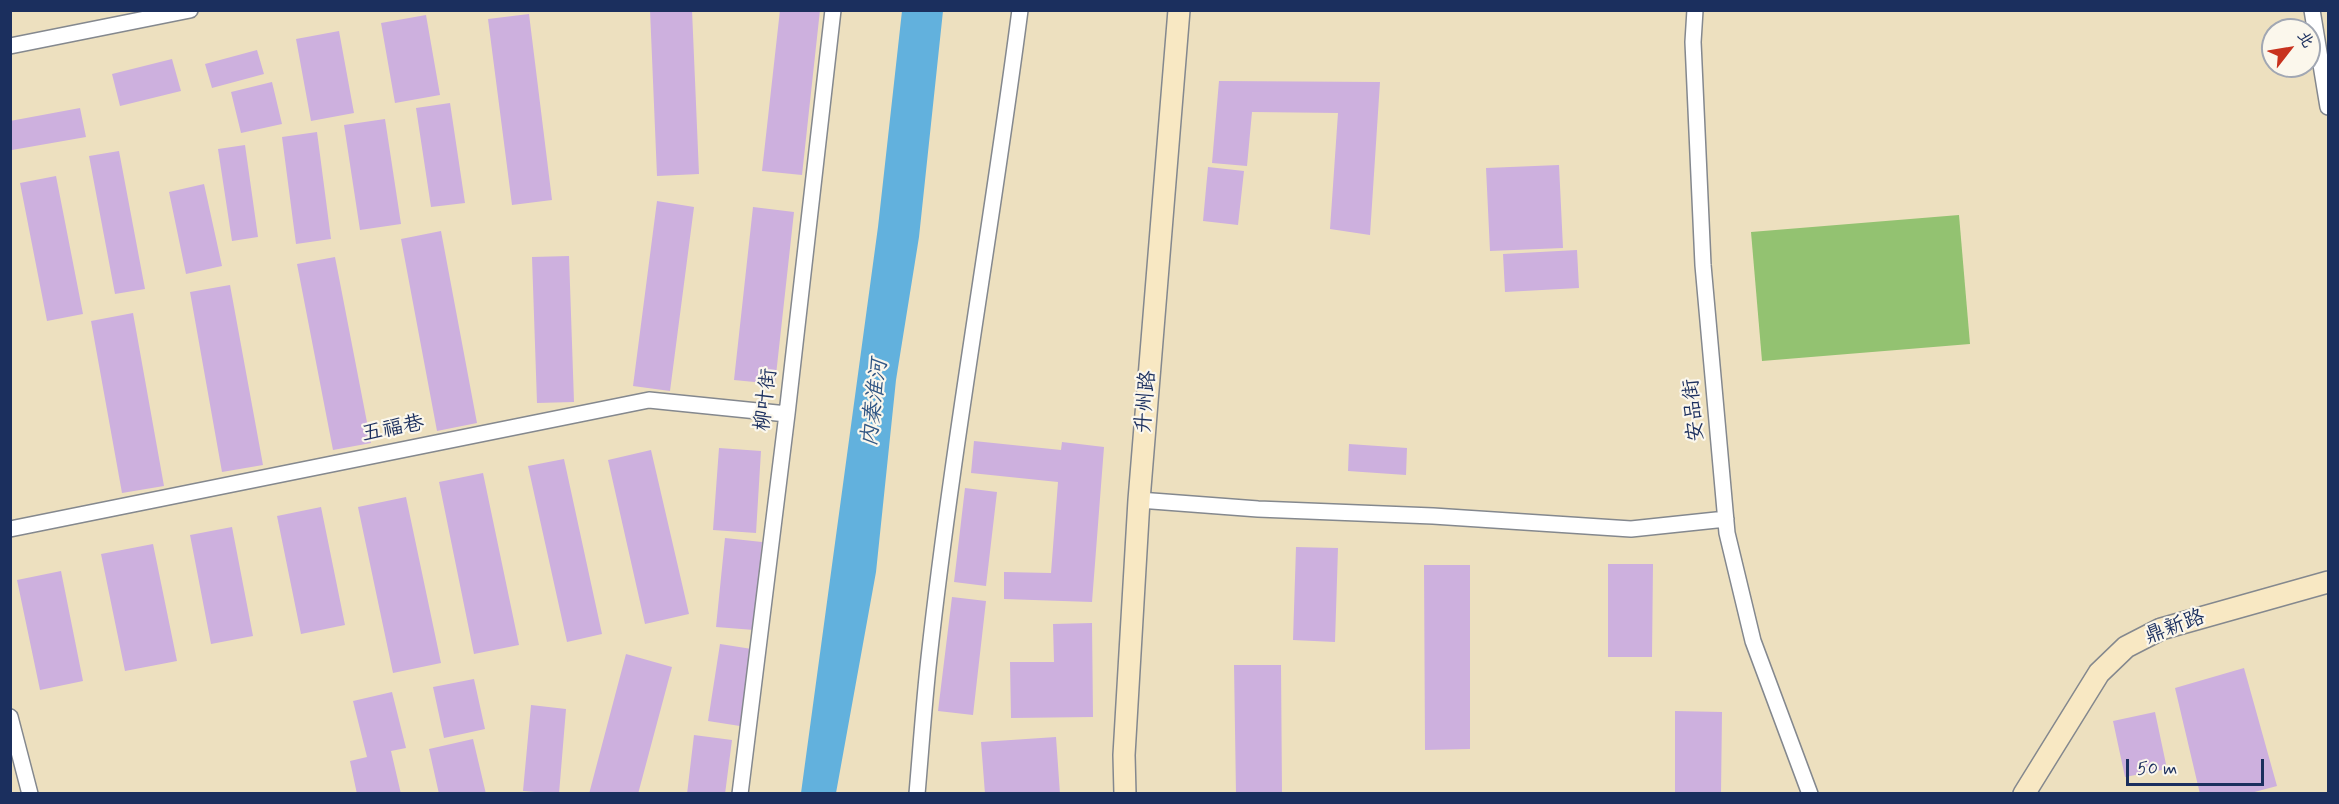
<!DOCTYPE html>
<html>
<head>
<meta charset="utf-8">
<style>
	body { margin:0 }
	#map { position:relative; width:2339px; height:804px; overflow:hidden; background:#ede0bf; font-family:Mynerve,"LXGW WenKai TC",sans-serif }
	canvas { display:block }
	.frame { position:absolute; inset:0; border:12px solid #1b2f5e; pointer-events:none }
	.north { position:absolute; left:2261px; top:18px; width:60px; height:60px; box-sizing:border-box; background:#fbf7ec; border:2px solid #a1a7b3; border-radius:50%; rotate:59deg; font-size:16px; font-weight:700; line-height:24px; text-align:center; color:#1b2f5e }
	.north::after { content:''; display:block; margin:auto; width:21px; height:27px; background:#c8321e; clip-path:polygon(50% 0,100% 100%,50% 72%,0 100%) }
	.scale { position:absolute; left:2126px; top:759px; width:138px; height:27px; box-sizing:border-box; border:3px solid #1b2f5e; border-top:0; padding-left:8px; font-size:18px; line-height:21px; white-space:nowrap; color:#1b2f5e; -webkit-text-stroke:4px #fbf7ec; paint-order:stroke }
</style>
</head>
<body>
<div id="map">
<canvas width="2339" height="804"></canvas>
<div class="frame"></div>
<div class="north">北</div>
<div class="scale">50 m</div>
</div>
<script>
const c = document.querySelector('canvas').getContext('2d');
c.lineJoin = 'round';
function paint(path, color) { c.fillStyle = color; c.fill(path, 'evenodd'); }
function stroke(path, color, width, dash) { c.strokeStyle = color; c.lineWidth = width; c.lineCap = dash ? 'butt' : 'round'; c.setLineDash(dash || []); c.stroke(path); }
function write(font, color, halo, rows, align = 'center') {
  c.font = font + ' Mynerve,"LXGW WenKai TC",sans-serif'; c.lineWidth = 4.5; c.setLineDash([]); c.textBaseline = 'middle'; c.strokeStyle = halo; c.fillStyle = color; for (const [text, x, y, turn = 0] of rows) {
    c.save(); c.translate(x, y); c.rotate((+turn || 0) * Math.PI / 180); c.textAlign = isNaN(turn) ? turn : align; if (halo) c.strokeText(text, 0, 0); c.fillText(text, 0, 0); c.restore();
  }
}
paint(new Path2D(`
	M 1959,215 L 1970,344 L 1762,361 L 1751,232 Z`), '#93c271');
paint(new Path2D(`
	M 902,11 L 943,11 L 919,237 L 896,380 L 876,572 L 836,793 L 801,793 L 878,227 Z`), '#62b1dd');
paint(new Path2D(`
	M 650,10 L 692,10 L 699,174 L 657,176 Z
	M 780,10 L 820,10 L 802,175 L 762,171 Z
	M 529,14 L 552,200 L 512,205 L 488,19 Z
	M 426,15 L 440,95 L 395,103 L 381,23 Z
	M 339,31 L 354,113 L 311,121 L 296,39 Z
	M 257,50 L 264,74 L 212,88 L 205,64 Z
	M 172,59 L 181,91 L 120,106 L 112,74 Z
	M 1219,81 L 1380,82 L 1370,235 L 1330,229 L 1338,113 L 1252,112 L 1247,166 L 1212,163 Z
	M 272,82 L 282,124 L 241,133 L 231,92 Z
	M 450,103 L 465,203 L 431,207 L 416,108 Z
	M 80,108 L 86,137 L 12,150 L 10,121 Z
	M 385,119 L 401,224 L 360,230 L 344,125 Z
	M 317,132 L 331,239 L 296,244 L 282,137 Z
	M 245,145 L 258,237 L 232,241 L 218,149 Z
	M 119,151 L 145,289 L 115,294 L 89,156 Z
	M 1559,165 L 1563,248 L 1490,251 L 1486,168 Z
	M 1208,167 L 1244,171 L 1238,225 L 1203,221 Z
	M 56,176 L 83,314 L 47,321 L 20,183 Z
	M 204,184 L 222,266 L 186,274 L 169,192 Z
	M 657,201 L 694,207 L 670,391 L 633,386 Z
	M 753,207 L 794,212 L 775,384 L 734,380 Z
	M 441,231 L 477,423 L 437,431 L 401,239 Z
	M 1577,250 L 1579,288 L 1505,292 L 1503,254 Z
	M 569,256 L 574,402 L 537,403 L 532,257 Z
	M 335,257 L 371,443 L 333,450 L 297,264 Z
	M 230,285 L 263,465 L 222,472 L 190,292 Z
	M 133,313 L 164,486 L 122,493 L 91,321 Z
	M 974,441 L 1061,450 L 1062,442 L 1104,447 L 1092,602 L 1004,599 L 1004,572 L 1051,573 L 1058,482 L 971,473 Z
	M 1349,444 L 1407,448 L 1406,475 L 1348,471 Z
	M 719,448 L 761,451 L 756,533 L 713,530 Z
	M 651,450 L 689,614 L 645,624 L 608,460 Z
	M 564,459 L 602,634 L 567,642 L 528,466 Z
	M 483,473 L 519,645 L 474,654 L 439,482 Z
	M 965,488 L 997,492 L 986,586 L 954,582 Z
	M 406,497 L 441,663 L 393,673 L 358,507 Z
	M 321,507 L 345,625 L 301,634 L 277,516 Z
	M 232,527 L 253,636 L 211,644 L 190,535 Z
	M 725,538 L 762,542 L 754,630 L 716,627 Z
	M 153,544 L 177,661 L 125,671 L 101,554 Z
	M 1296,547 L 1338,548 L 1335,642 L 1293,640 Z
	M 1608,564 L 1653,564 L 1652,657 L 1608,657 Z
	M 1424,565 L 1470,565 L 1470,749 L 1425,750 Z
	M 61,571 L 83,681 L 40,690 L 17,580 Z
	M 952,597 L 986,601 L 973,715 L 938,711 Z
	M 1092,623 L 1093,717 L 1011,718 L 1010,662 L 1054,662 L 1053,624 Z
	M 720,644 L 752,649 L 740,726 L 708,721 Z
	M 626,654 L 672,667 L 638,794 L 589,794 Z
	M 1234,665 L 1281,665 L 1282,794 L 1236,794 Z
	M 2244,668 L 2277,786 L 2247,794 L 2200,794 L 2175,688 Z
	M 474,679 L 485,729 L 444,738 L 433,687 Z
	M 392,692 L 406,748 L 391,751 L 401,794 L 357,794 L 350,761 L 367,757 L 353,701 Z
	M 531,705 L 566,709 L 559,794 L 523,791 Z
	M 1675,711 L 1722,712 L 1721,794 L 1675,794 Z
	M 2155,712 L 2167,769 L 2125,777 L 2113,721 Z
	M 694,735 L 732,740 L 725,794 L 687,794 Z
	M 1056,737 L 1060,794 L 985,794 L 981,742 Z
	M 473,739 L 486,794 L 439,794 L 429,749 Z`), '#cdb0de');
const street = new Path2D(`
	M 1695,10 L 1693,42 L 1703,265 L 1727,533 L 1753,641 L 1810,794
	M 2312,10 L 2328,107
	M 10,46 L 190,10
	M 1139,500 L 1258,509 L 1433,516 L 1631,529 L 1726,519
	M 10,529 L 649,400 L 787,414
	M 10,717 L 30,794
	M 740,794 L 787,414 L 833,10
	M 917,794 C 921,748 924,703 929,658 C 953,441 992,226 1020,10`);
const secondary = new Path2D(`
	M 1125,794 L 1124,755 L 1139,500 L 1179,10
	M 2024,794 L 2099,673 L 2126,647 L 2161,629 L 2328,582`);
stroke(street, '#84888e', 18);
stroke(secondary, '#84888e', 24);
stroke(street, '#fff', 15);
stroke(secondary, '#f8e8c3', 21);
write('21px', '#1b2f5e', '#fbf7ec', [
	["柳叶街",767,400,-83],
	["升州路",1147,402,-85],
	["安品街",1695,410,-95],
	["五福巷",393,430,-11],
	["鼎新路",2175,628,-20]
]);
write('italic 22px', '#305684', '#fbf7ec', [
	["内秦淮河",876,403,-83]
]);
</script>
</body>
</html>
